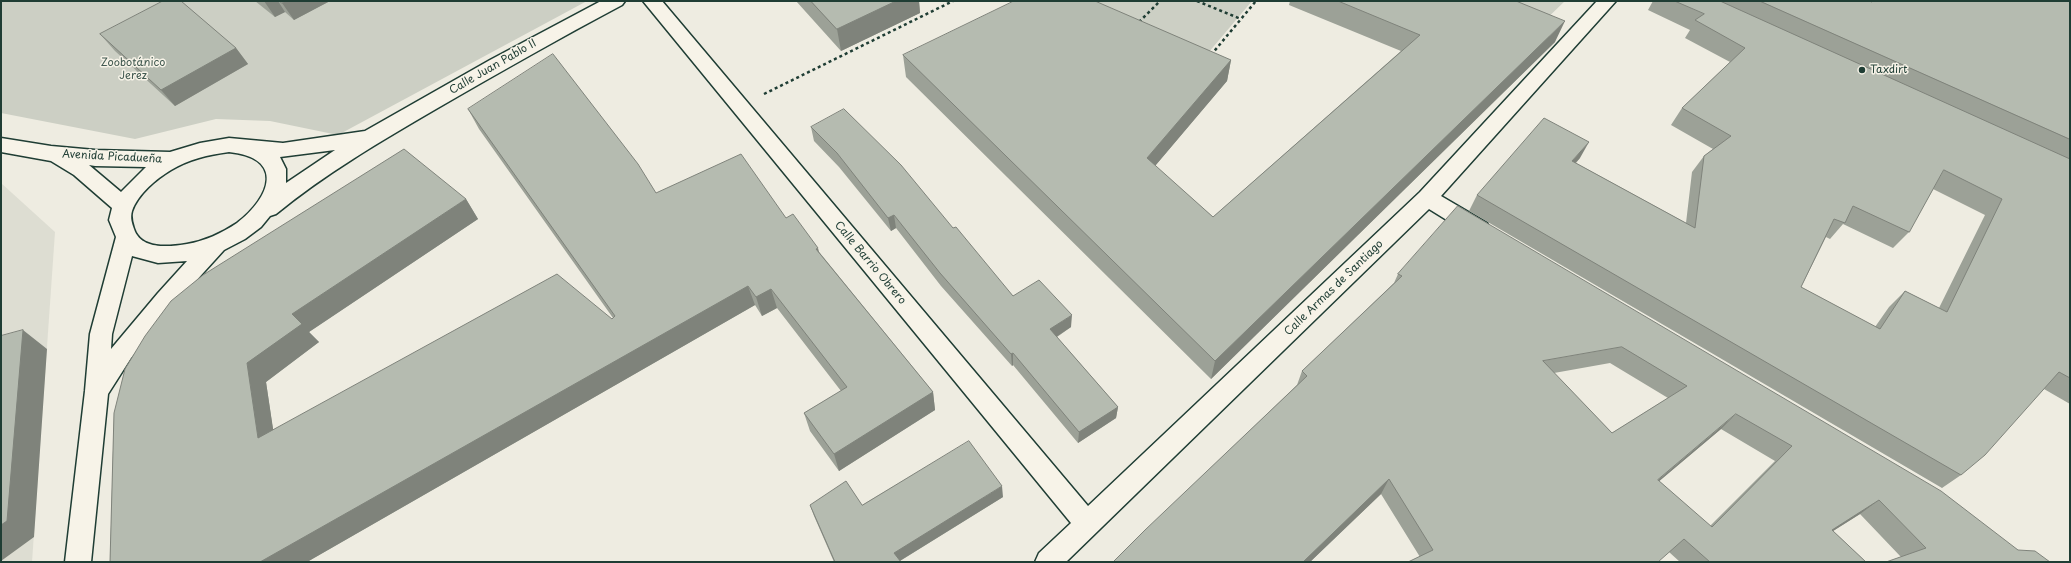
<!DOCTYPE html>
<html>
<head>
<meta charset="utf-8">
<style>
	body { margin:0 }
	#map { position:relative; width:2071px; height:563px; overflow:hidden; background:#eeece1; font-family:"Playpen Sans",sans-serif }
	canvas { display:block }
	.frame { position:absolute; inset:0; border:2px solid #1f3d34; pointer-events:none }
</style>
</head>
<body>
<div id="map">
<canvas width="2071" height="563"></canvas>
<div class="frame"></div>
</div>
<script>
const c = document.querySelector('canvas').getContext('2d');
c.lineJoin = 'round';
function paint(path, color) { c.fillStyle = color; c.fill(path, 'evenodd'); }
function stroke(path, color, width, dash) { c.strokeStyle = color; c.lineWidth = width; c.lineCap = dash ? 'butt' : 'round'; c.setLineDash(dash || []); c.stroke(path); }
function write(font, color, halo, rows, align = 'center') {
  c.font = font + ' "Playpen Sans",sans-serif'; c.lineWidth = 3; c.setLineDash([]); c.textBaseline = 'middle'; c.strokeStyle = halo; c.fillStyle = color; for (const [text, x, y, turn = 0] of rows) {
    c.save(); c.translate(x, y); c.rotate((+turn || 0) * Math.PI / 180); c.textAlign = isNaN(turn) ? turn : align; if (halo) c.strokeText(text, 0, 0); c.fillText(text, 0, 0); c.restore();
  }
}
paint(new Path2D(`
	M 1,183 L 55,232 L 32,562 L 1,562 Z`), '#ddddd2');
paint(new Path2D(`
	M 1,1 L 587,1 L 338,135 L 270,121 L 216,119 L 135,139 L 1,113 Z
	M 1068,1 L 1252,1 L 1203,59 Z
	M 1470,1 L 1565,1 L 1538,27 Z`), '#cccfc4');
const street = new Path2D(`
	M 643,1 L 662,1 L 1088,506 L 1420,192 L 1597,1 L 1616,1 L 1441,196 L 1487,223 L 1490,229 L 1487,235 L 1479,237 L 1471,235 L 1429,209 L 1066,562 L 1035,562 L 1039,553 L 1071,523 Z`);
const secondary = new Path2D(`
	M 601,1 L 625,1 L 622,5 C 560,38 498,73 436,109 C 381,141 326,173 276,214 L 270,216 L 261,227 L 245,239 L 224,250 L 174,305 L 131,358 L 108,394 L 91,562 L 65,562 L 85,391 L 90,334 L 116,237 L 109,220 L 112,208 L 74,175 L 51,161 L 1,152 L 1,138 L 51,146 L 95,150 L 170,152 L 200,143 L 229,138 L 283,143 L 365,131 L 490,60 ZM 335,150 L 286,183 L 286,169 L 280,157 ZM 229,152 C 285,158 271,197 237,223 C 222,233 205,241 187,244 C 169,247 141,250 134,229 C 132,223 130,218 132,211 C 138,194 156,179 171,170 C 189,159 208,155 229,152 ZM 89,165 L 95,166 L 146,167 L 121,192 ZM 132,256 L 158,263 L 187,261 L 158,293 L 111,349 L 112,334 Z`);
stroke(street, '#1f3d34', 3);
stroke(secondary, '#1f3d34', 3);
stroke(new Path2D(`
	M 1197,1 L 1241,19
	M 1139,22 L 1160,1
	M 1211,55 L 1256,1
	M 764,94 L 953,1`), '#1f3d34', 2.5, [3, 3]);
paint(street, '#f7f3e8');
paint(secondary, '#f7f3e8');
paint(new Path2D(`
	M 255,1 L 330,1 L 294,20 L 285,12 L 275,17 Z
	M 796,1 L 919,1 L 920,13 L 841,51 Z
	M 1290,1 L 1516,1 L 1555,42 L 1211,379 L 906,77 L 903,55 L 1231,60 L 1227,81 L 1155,166 L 1213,217 L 1401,51 L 1289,5 Z
	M 1653,1 L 1869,1 L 1872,2 L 2070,1 L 2070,404 L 2044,389 L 1961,475 L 1942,488 L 1469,211 L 1477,195 L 1580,158 L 1576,163 L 1686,223 L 1692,172 L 1704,156 L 1713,149 L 1671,125 L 1682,108 L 1730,62 L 1685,38 L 1690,30 L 1648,10 ZM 1933,189 L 1985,215 L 1939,308 L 1905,291 L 1889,307 L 1875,327 L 1801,287 L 1826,237 L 1830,239 L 1843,224 L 1893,248 L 1909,232 Z
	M 100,34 L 236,48 L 248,64 L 175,106 L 115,51 Z
	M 468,109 L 656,193 L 786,218 L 820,253 L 933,392 L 935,410 L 839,471 L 810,431 L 804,413 L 841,391 L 777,308 L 762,316 L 755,305 L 307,562 L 110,562 L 114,413 L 466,199 L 478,219 L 309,332 L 319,342 L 266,382 L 273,430 L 612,319 L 613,318 L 479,129 Z
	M 811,127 L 953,228 L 1013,296 L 1071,327 L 1057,337 L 1118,407 L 1116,418 L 1078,443 L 1013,365 L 1012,366 L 941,286 L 896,228 L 891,231 L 839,167 L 814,141 Z
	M 1458,206 L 2018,550 L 1901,557 L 1860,514 L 1833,531 L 1866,562 L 1680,562 L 1669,552 L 1420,557 L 1381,494 L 1310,562 L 1113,562 L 1297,385 L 1302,371 L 1394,283 L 1398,274 ZM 1610,363 L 1668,398 L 1612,433 L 1554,373 ZM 1721,429 L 1775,461 L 1710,526 L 1659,481 Z
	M 1003,497 L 900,561 L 901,562 L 834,562 L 814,516 L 810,505 L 862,505 Z`), '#9ca197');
paint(new Path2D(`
	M 264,1 L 278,1 L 285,12 L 275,17 Z
	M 286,1 L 330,1 L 294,20 L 282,3 Z
	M 896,1 L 919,1 L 920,13 L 841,51 L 837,29 Z
	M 1565,21 L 1555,42 L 1211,379 L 1215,361 Z
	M 236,48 L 248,64 L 175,106 L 161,90 Z
	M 1231,60 L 1227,81 L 1144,179 L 1147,158 Z
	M 1589,142 L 1580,158 L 1562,177 L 1572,161 Z
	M 466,199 L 478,219 L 309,332 L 319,342 L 266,382 L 277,455 L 258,438 L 247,363 L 292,314 Z
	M 894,215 L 896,228 L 891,231 L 888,218 Z
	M 818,248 L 823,267 L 816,249 Z
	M 748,286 L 755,305 L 307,562 L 260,562 Z
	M 771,289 L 777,308 L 762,316 L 756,297 Z
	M 1072,315 L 1071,327 L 1050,341 L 1050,329 Z
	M 23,330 L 47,349 L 34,537 L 1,561 L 1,525 Z
	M 1013,353 L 1013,365 L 1012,366 L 1011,354 Z
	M 933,392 L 935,410 L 839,471 L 834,454 Z
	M 1118,407 L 1116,418 L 1078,443 L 1079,432 Z
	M 1736,414 L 1721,429 L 1644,494 L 1658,480 Z
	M 1389,479 L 1381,494 L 1310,562 L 1303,562 Z
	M 1002,486 L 1003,497 L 898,562 L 894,553 Z
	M 1879,500 L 1860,514 L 1814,543 L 1832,530 Z`), '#7f837b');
const building = new Path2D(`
	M 163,1 L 181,1 L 236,48 L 161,90 L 100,34 Z
	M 280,1 L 286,1 L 282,3 Z
	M 811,1 L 896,1 L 837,29 Z
	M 1014,1 L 1095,1 L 1231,60 L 1147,158 L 1213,217 L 1420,35 L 1338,1 L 1516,1 L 1565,21 L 1215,361 L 903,55 Z
	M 1675,1 L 1720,1 L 2070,159 L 2070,378 L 2059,372 L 1985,455 L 1961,475 L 1477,195 L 1544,118 L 1589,142 L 1572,161 L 1695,228 L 1704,156 L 1731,136 L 1682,108 L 1745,48 L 1695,20 L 1704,14 ZM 1944,170 L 2002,199 L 1947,312 L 1905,291 L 1880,329 L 1801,287 L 1834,219 L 1845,223 L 1853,206 L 1909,232 Z
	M 1760,1 L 1869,1 L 1872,2 L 1873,1 L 2070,1 L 2070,139 Z
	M 553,54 L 638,164 L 656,193 L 741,154 L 786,218 L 793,214 L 818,248 L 816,249 L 933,392 L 834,454 L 804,413 L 847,387 L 771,289 L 756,297 L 748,286 L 260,562 L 110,562 L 114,413 L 125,369 L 145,336 L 171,301 L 203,275 L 404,149 L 466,199 L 292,314 L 302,324 L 247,363 L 258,438 L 557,274 L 612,319 L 615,316 L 468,109 Z
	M 844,109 L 901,165 L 953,228 L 956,227 L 1013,296 L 1039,280 L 1072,315 L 1050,329 L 1118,407 L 1079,432 L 1013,353 L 1011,354 L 940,273 L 894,215 L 888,218 L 837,153 L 811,127 Z
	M 1458,206 L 1941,491 L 2018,550 L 2035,551 L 2050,562 L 1886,562 L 1926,548 L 1879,500 L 1832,530 L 1866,562 L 1710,562 L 1684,539 L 1658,562 L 1408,562 L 1433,550 L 1389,479 L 1303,562 L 1113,562 L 1145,530 L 1307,376 L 1302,371 L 1402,276 L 1398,274 ZM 1622,347 L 1687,386 L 1612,433 L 1543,361 ZM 1736,414 L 1792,446 L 1712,527 L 1658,480 Z
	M 23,330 L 7,521 L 1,525 L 1,336 Z
	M 969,441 L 1002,486 L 894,553 L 901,562 L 835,562 L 810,505 L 846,481 L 862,505 Z`);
paint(building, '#b5bbb0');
stroke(building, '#7f837b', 1);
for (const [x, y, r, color] of [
	[1862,70,4,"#1f3d34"]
]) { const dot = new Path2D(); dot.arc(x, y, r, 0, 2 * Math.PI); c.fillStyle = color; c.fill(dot); stroke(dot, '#f7f3e8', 1.5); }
write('11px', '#425a51', '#f7f3e8', [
	["Zoobotánico",133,63],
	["Jerez",133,76]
]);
write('11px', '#1f3d34', '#f7f3e8', [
	["Calle Juan Pablo II",493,67,-30],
	["Avenida Picadueña",112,157,3],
	["Calle Barrio Obrero",870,263,50],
	["Calle Armas de Santiago",1334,288,-44]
]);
write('11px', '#1f3d34', '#f7f3e8', [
	["Taxdirt",1870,70]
], 'left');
</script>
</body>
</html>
